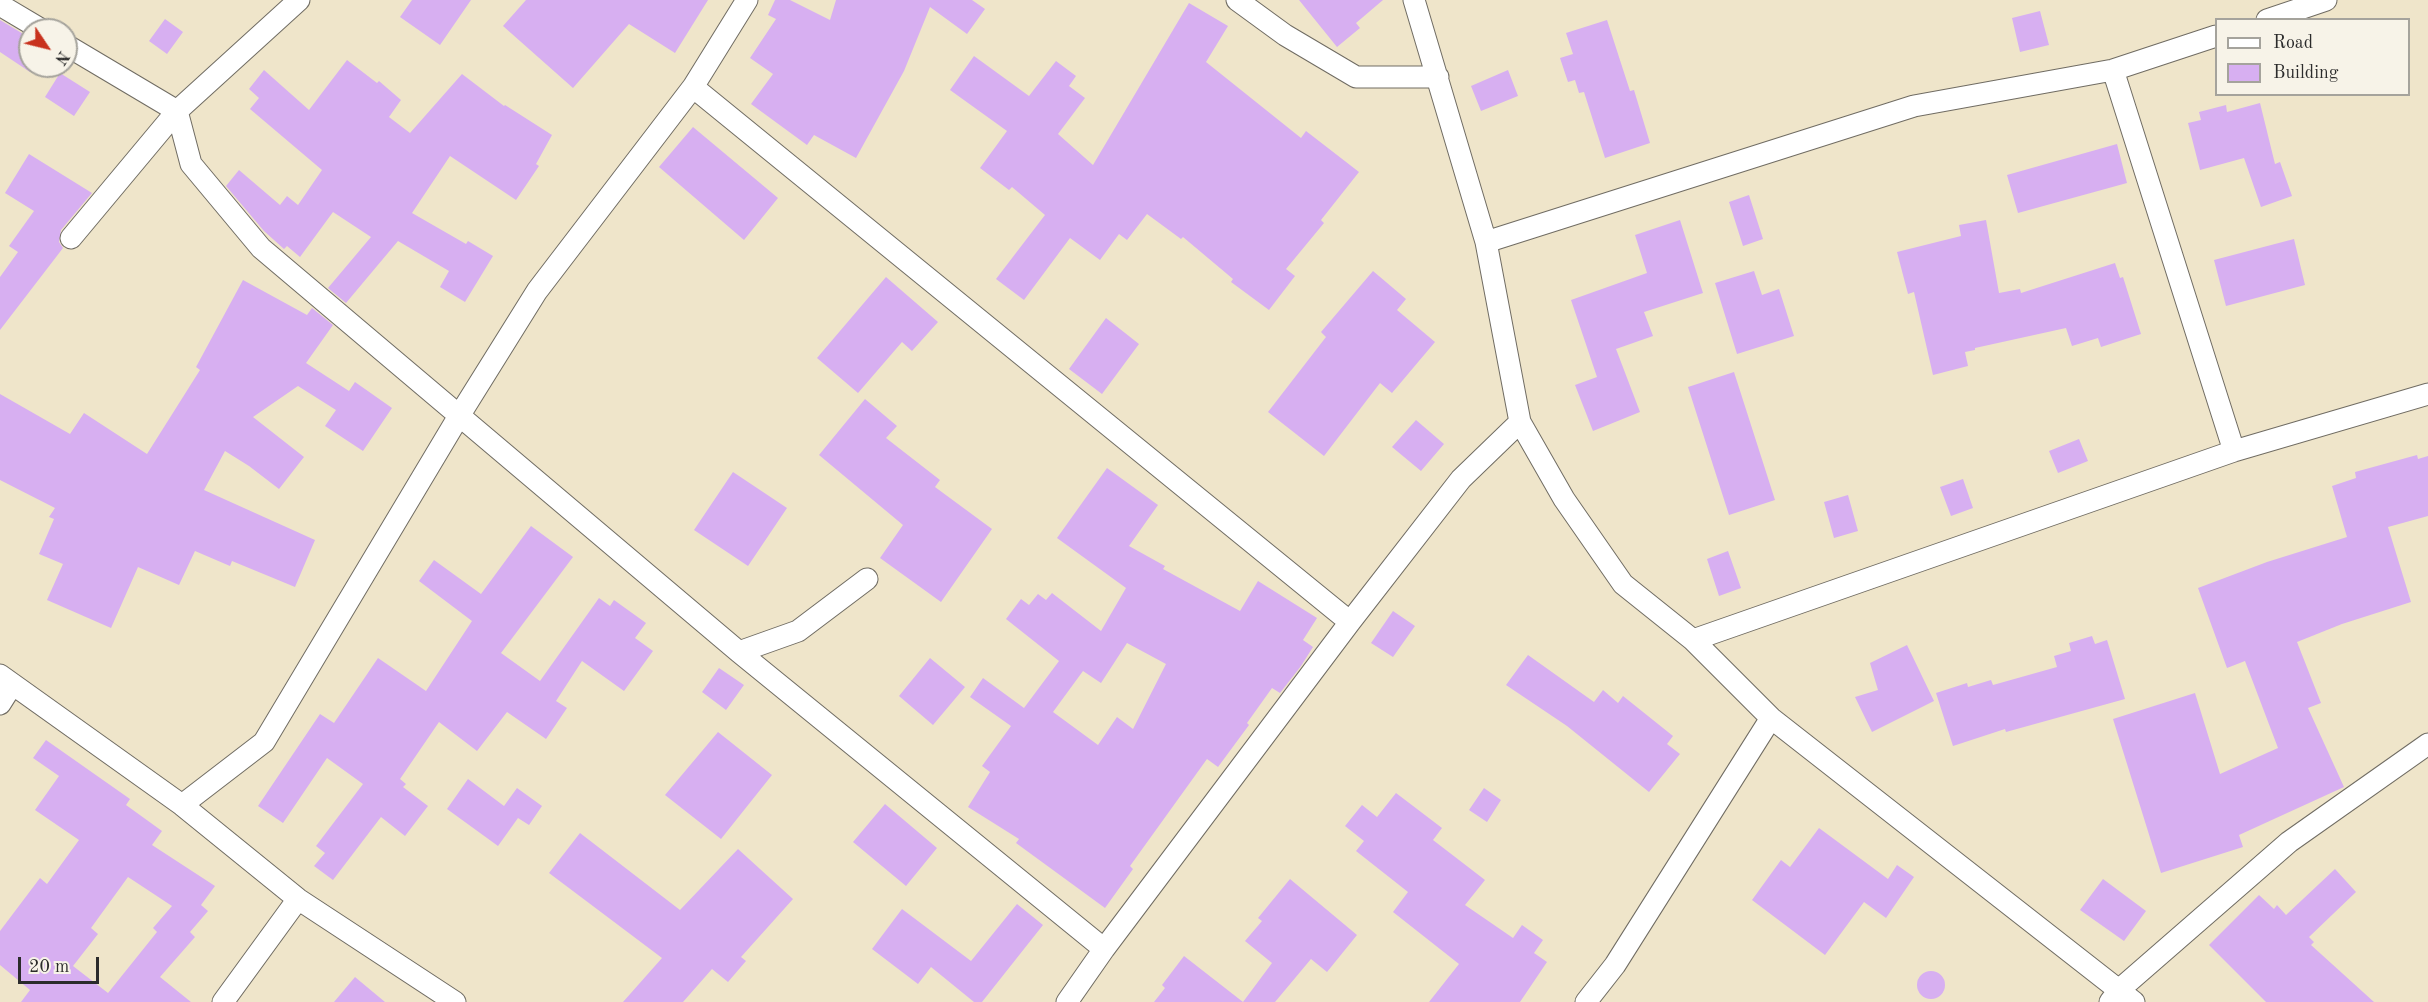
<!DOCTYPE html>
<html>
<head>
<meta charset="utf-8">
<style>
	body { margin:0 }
	#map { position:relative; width:2428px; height:1002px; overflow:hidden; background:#efe5ca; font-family:"Old Standard TT",serif }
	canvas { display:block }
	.legend { position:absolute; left:2215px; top:18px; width:195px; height:78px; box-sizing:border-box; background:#f7f3e8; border:2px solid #a5a39c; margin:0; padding:8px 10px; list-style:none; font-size:18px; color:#2b2b2b }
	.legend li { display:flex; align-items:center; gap:12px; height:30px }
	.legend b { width:30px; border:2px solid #a5a39c }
	.north { position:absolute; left:18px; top:18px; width:60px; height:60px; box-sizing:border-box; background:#f7f3e8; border:2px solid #a5a39c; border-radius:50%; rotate:125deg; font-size:16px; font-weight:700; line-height:24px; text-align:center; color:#2b2b2b }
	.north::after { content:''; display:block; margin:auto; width:21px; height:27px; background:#c8321e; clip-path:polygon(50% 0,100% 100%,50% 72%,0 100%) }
	.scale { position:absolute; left:18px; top:957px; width:81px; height:27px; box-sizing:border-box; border:3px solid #2b2b2b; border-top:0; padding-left:8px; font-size:18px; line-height:21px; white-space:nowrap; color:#2b2b2b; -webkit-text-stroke:4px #f7f3e8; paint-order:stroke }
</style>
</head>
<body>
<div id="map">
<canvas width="2428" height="1002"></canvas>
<ul class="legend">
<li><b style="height:8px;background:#fff"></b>Road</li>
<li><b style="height:16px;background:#d7aff1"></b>Building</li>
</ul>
<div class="north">N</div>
<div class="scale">20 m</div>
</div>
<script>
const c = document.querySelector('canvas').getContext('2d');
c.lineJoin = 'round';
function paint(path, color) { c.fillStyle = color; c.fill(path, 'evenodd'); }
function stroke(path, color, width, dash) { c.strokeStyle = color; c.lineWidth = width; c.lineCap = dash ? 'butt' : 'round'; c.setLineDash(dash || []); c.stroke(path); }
paint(new Path2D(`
	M 412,0 L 471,0 L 440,45 L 400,17 Z
	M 526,0 L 708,0 L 675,53 L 629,24 L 573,88 L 503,26 Z
	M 775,0 L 790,0 L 830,20 L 836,0 L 972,0 L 985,9 L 967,34 L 930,7 L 904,71 L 856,158 L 814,135 L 807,145 L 751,104 L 773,74 L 750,58 L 776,19 L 768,15 Z
	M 1299,0 L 1383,0 L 1356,23 L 1360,28 L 1337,47 Z
	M 1189,3 L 1228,26 L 1206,62 L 1301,138 L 1306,131 L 1359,172 L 1321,220 L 1324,223 L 1286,269 L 1295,276 L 1269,310 L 1231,282 L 1233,279 L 1183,237 L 1181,239 L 1147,214 L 1127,240 L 1119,234 L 1100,260 L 1070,238 L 1024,300 L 996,279 L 1045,215 L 1012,187 L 1009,190 L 980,168 L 1007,131 L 950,90 L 974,56 L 1029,96 L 1056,61 L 1076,76 L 1069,86 L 1085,98 L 1058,134 L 1093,165 Z
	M 2040,11 L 2049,45 L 2020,52 L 2012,18 Z
	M 165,19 L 183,32 L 167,54 L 149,41 Z
	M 0,20 L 30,38 L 30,72 L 0,52 Z
	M 1607,20 L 1630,91 L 1634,90 L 1650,143 L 1605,158 L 1584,92 L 1579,93 L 1575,80 L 1568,82 L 1560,58 L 1573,54 L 1566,33 Z
	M 347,60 L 377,83 L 379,81 L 401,100 L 389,117 L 410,133 L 462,74 L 504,106 L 505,105 L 552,135 L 536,164 L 539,166 L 516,200 L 450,156 L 412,213 L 466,244 L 468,241 L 493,256 L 465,302 L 440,287 L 449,271 L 398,241 L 346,303 L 328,288 L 371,237 L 333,212 L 300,257 L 287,246 L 284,249 L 264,231 L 226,186 L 239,170 L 280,205 L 287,196 L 298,205 L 322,170 L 250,109 L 259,98 L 249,89 L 264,70 L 309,110 Z
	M 1508,70 L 1518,96 L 1481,111 L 1471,86 Z
	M 60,73 L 90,92 L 74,116 L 45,97 Z
	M 2260,103 L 2275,164 L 2280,162 L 2292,196 L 2261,207 L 2244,158 L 2200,170 L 2188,123 L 2201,120 L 2199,112 L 2226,105 L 2227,112 Z
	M 693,127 L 778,198 L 744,240 L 659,167 Z
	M 2117,144 L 2127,183 L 2018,213 L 2007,175 Z
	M 29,154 L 92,193 L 61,230 L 59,242 L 63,248 L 0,330 L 0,277 L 18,252 L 9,246 L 34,211 L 5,193 Z
	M 1749,195 L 1763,239 L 1743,246 L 1729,202 Z
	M 1680,220 L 1703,293 L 1644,312 L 1653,336 L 1616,349 L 1640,412 L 1593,431 L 1575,385 L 1597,377 L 1571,300 L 1647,273 L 1635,235 Z
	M 1986,220 L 1999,293 L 2020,289 L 2021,293 L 2115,263 L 2120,278 L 2123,277 L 2141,334 L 2101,347 L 2098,338 L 2072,346 L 2066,328 L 1975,348 L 1975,350 L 1965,352 L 1968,366 L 1933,375 L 1914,292 L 1908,294 L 1897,252 L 1961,236 L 1959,225 Z
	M 2294,239 L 2305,285 L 2226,306 L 2214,260 Z
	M 1373,271 L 1406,299 L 1397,310 L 1435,342 L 1392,393 L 1380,383 L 1324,456 L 1268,412 L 1326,337 L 1321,332 Z
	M 1754,271 L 1762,295 L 1779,289 L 1794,336 L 1737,354 L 1715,283 Z
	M 886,277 L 938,322 L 912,351 L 902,342 L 858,393 L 817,358 Z
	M 243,280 L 307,315 L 312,308 L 333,325 L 306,363 L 349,391 L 355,382 L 392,408 L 363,451 L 325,426 L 336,410 L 298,386 L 253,417 L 304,457 L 279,489 L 249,466 L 225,451 L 204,490 L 315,540 L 295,587 L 232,561 L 230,566 L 195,551 L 179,585 L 138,567 L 111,628 L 47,600 L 63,564 L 39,554 L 54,519 L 49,517 L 55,508 L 0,480 L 0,394 L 70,434 L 84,413 L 147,454 L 200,370 L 196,367 Z
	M 1106,318 L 1139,344 L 1102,394 L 1069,369 Z
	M 1734,372 L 1775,500 L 1729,515 L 1688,387 Z
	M 865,399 L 897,426 L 886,438 L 940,480 L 935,487 L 992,529 L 941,602 L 880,558 L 903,525 L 819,455 Z
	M 1416,420 L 1444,444 L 1421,471 L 1392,447 Z
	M 2079,439 L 2088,461 L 2058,473 L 2049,451 Z
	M 2417,455 L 2418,459 L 2428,456 L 2428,516 L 2388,527 L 2411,602 L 2342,624 L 2297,642 L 2321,703 L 2308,708 L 2344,787 L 2239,835 L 2243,847 L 2161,873 L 2113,719 L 2195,693 L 2220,774 L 2278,748 L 2245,661 L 2227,668 L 2198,588 L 2267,562 L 2347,537 L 2332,486 L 2356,478 L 2355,472 Z
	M 1107,468 L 1158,505 L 1129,546 L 1165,566 L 1163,569 L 1240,611 L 1258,581 L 1317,618 L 1303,640 L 1313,647 L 1301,666 L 1280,693 L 1272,688 L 1247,723 L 1249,725 L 1218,767 L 1207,759 L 1130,866 L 1133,869 L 1105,908 L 1016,843 L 1019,839 L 968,807 L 990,772 L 982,766 L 1011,726 L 970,697 L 983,678 L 1024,708 L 1059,661 L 1006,619 L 1021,599 L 1029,605 L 1038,594 L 1046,600 L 1052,593 L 1101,631 L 1126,588 L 1057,538 ZM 1127,643 L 1166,664 L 1133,729 L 1117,717 L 1098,745 L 1053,712 L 1083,671 L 1101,683 Z
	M 733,472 L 787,508 L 748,566 L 694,530 Z
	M 1963,479 L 1973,508 L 1951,516 L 1940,487 Z
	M 1848,495 L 1858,531 L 1834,538 L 1824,502 Z
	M 531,526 L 573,557 L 501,653 L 540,681 L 599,598 L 610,606 L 614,600 L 646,623 L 635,638 L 653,651 L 624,691 L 582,661 L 556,701 L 567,708 L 546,739 L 507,712 L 477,751 L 439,722 L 400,779 L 406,784 L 403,787 L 428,806 L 405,836 L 381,817 L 333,880 L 314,866 L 325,853 L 316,846 L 363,784 L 327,758 L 283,823 L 258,806 L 320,714 L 334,723 L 378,658 L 426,691 L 472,621 L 419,581 L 434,560 L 481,594 Z
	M 1728,551 L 1741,588 L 1719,596 L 1707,559 Z
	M 1393,611 L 1415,626 L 1393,657 L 1371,643 Z
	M 2092,636 L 2095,644 L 2107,640 L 2125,699 L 2006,732 L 2005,729 L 1953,746 L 1936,693 L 1967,683 L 1968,687 L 1991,680 L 1993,685 L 2057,667 L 2054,656 L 2071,651 L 2069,643 Z
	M 1907,645 L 1934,701 L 1872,732 L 1855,697 L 1878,690 L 1870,663 Z
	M 1528,655 L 1594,702 L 1603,690 L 1618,703 L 1623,696 L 1673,736 L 1667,744 L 1680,754 L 1649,792 L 1567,726 L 1506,685 Z
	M 930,658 L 965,687 L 933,725 L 899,696 Z
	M 719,668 L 744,685 L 726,710 L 702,692 Z
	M 718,732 L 772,775 L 721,839 L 665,795 Z
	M 46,740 L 130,799 L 126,805 L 162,831 L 152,845 L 215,886 L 201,905 L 208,911 L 190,932 L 195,937 L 160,977 L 191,1002 L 21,1002 L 30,990 L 0,965 L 0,931 L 40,878 L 47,884 L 79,840 L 35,810 L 59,776 L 33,758 ZM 128,877 L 172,906 L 153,928 L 157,932 L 108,993 L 73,966 L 98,934 L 91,928 Z
	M 468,779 L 504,806 L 517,788 L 542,806 L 529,825 L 518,818 L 498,846 L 447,809 Z
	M 1484,788 L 1501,800 L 1487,822 L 1469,810 Z
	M 1396,793 L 1442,828 L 1433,840 L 1485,880 L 1465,905 L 1513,938 L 1522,925 L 1543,940 L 1534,953 L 1547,962 L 1520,1002 L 1429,1002 L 1459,964 L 1393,912 L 1408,892 L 1356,851 L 1364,841 L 1345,826 L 1362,805 L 1377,817 Z
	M 885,804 L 937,848 L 906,886 L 853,842 Z
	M 1819,828 L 1888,879 L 1897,865 L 1914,877 L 1886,918 L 1864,902 L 1825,955 L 1752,900 L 1781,860 L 1790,867 Z
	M 580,833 L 680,910 L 738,849 L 793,899 L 741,957 L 746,961 L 728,982 L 712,969 L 683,1002 L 623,1002 L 662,958 L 549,873 Z
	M 2335,869 L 2356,892 L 2309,937 L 2314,942 L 2311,945 L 2374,1002 L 2266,1002 L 2209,945 L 2259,895 L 2274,909 L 2277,905 L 2286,915 Z
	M 1290,879 L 1357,935 L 1327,972 L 1311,959 L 1275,1002 L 1154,1002 L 1165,988 L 1162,985 L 1184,956 L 1243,1002 L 1272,963 L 1245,941 L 1262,921 L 1258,918 Z
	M 2103,879 L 2146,911 L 2124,941 L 2080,910 Z
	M 1017,904 L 1043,925 L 982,1002 L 974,1002 L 931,967 L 918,984 L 872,949 L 902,909 L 971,961 Z
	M1917 985a14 14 0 1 1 28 0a14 14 0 1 1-28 0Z
	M 355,977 L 385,1002 L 334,1002 Z`), '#d7aff1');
const minor = new Path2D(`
	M 1237,0 L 1285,35 L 1356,77 L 1438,77
	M 1414,0 L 1486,242 L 1520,422 L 1564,499 L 1623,584 L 1693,640 L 1771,718 L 2134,1002
	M 0,5 L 42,30
	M 2267,20 L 2326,0
	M 66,45 L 177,111 L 191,164 L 261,248 L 739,652 L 1104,949
	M 2113,70 L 2234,451
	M 693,87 L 1350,622
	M 71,238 L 177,111 L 299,0
	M 1486,242 L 1914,106 L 2113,70 L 2216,36
	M 1693,640 L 2234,451 L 2428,394
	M 739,652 L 798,631 L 867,579
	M 0,675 L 182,805 L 298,899 L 455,1002
	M 0,704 L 12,685
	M 182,805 L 264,742 L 459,416 L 537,291 L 693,87 L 747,0
	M 223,1002 L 298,899
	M 1067,1002 L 1104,949 L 1350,622 L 1461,479 L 1520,422
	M 1586,1002 L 1615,965 L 1771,718
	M 2110,1002 L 2119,990 L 2289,842 L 2428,744`);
stroke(minor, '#706c63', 23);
stroke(minor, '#fff', 21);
</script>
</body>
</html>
